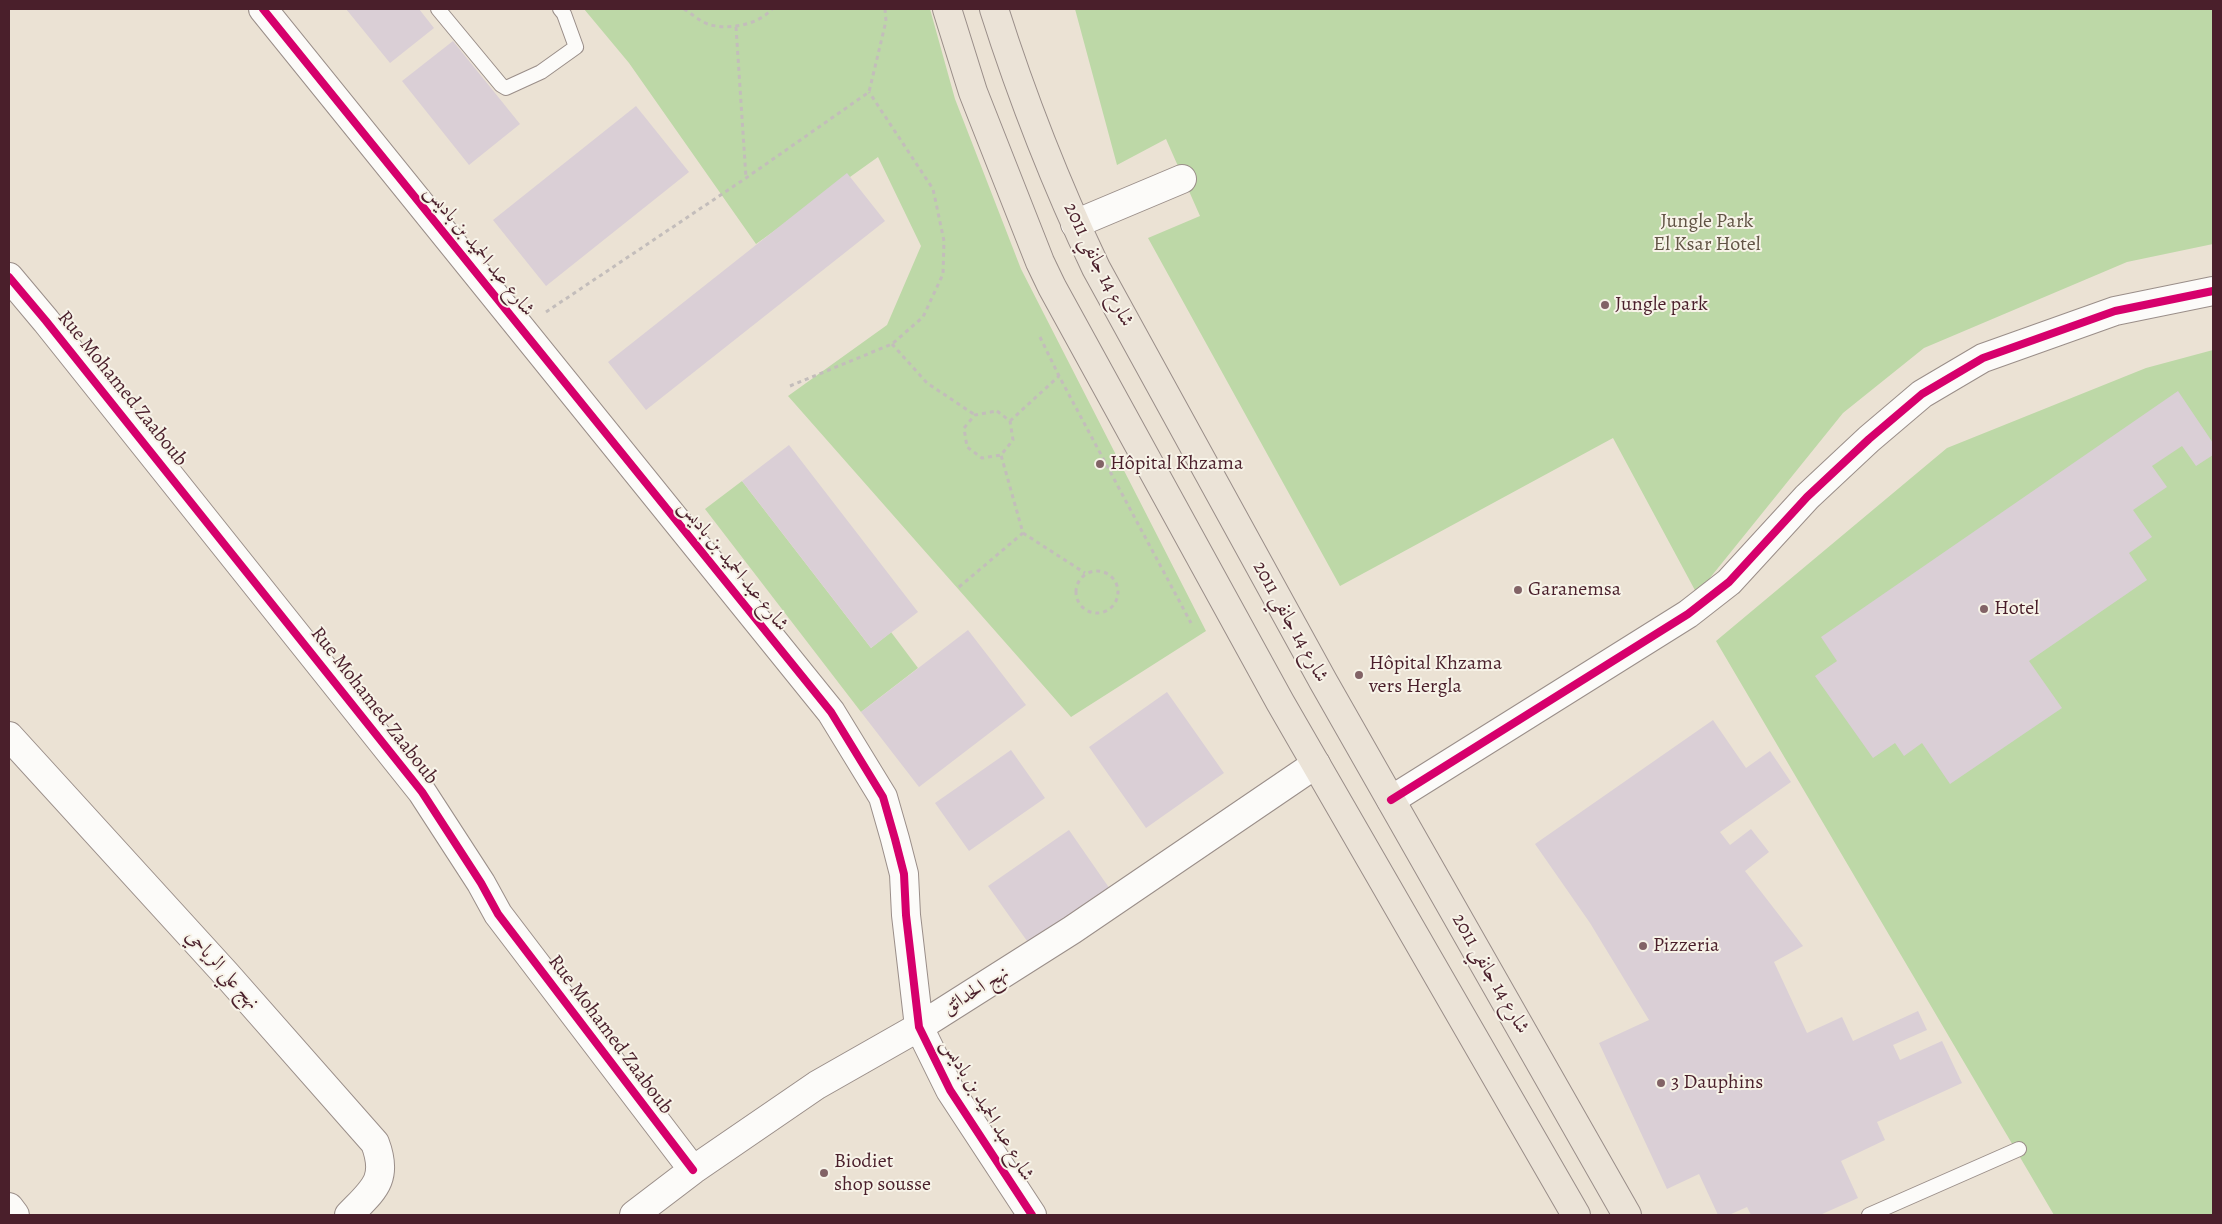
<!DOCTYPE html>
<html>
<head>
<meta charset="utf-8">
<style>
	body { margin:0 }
	#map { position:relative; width:2222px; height:1224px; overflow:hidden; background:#ebe2d4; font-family:Alegreya,serif }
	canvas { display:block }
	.frame { position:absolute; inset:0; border:10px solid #4a1f2b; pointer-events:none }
</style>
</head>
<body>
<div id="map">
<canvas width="2222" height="1224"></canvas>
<div class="frame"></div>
</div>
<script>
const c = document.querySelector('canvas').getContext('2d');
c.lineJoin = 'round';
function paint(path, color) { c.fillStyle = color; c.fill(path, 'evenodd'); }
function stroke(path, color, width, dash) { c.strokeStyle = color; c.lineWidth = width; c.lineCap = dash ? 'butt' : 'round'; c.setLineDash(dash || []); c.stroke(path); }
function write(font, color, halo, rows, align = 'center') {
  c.font = font + ' Alegreya,Amiri,serif'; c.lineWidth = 4; c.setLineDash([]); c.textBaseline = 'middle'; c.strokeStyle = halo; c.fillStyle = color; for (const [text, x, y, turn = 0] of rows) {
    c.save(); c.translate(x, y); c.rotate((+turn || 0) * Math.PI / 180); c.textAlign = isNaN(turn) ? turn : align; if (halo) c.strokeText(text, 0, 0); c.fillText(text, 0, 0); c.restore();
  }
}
paint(new Path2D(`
	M 584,9 L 930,9 L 955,99 L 1021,269 L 1206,631 L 1071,717 L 788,396 L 887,325 L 921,246 L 878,157 L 756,244 L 629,63 Z
	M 1075,9 L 2213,9 L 2213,244 L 2127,262 L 1924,348 L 1843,413 L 1697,594 L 1613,438 L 1340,586 L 1148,238 L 1200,216 L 1166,139 L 1117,165 Z
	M 2213,350 L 2213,1215 L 2054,1215 L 1716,641 L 1947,448 L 2146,368 Z
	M 742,481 L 871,648 L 891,632 L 918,668 L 861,712 L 705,509 Z`), '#bdd8a7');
paint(new Path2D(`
	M 346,9 L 419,9 L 434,28 L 390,63 Z
	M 453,41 L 520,124 L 469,165 L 402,81 Z
	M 636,106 L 689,172 L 546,286 L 493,220 Z
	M 847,173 L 885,221 L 646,410 L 608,362 Z
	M 2178,391 L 2213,443 L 2213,455 L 2196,466 L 2182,446 L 2152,466 L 2167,487 L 2133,510 L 2152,537 L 2129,553 L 2147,580 L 2029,661 L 2062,708 L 1950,784 L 1922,743 L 1904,756 L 1895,743 L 1873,758 L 1815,676 L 1837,661 L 1821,637 Z
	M 789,445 L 918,612 L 871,648 L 742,481 Z
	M 968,630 L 1026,705 L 919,787 L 861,712 Z
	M 1167,692 L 1224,773 L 1146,828 L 1089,747 Z
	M 1713,720 L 1746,768 L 1770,751 L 1791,782 L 1720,832 L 1730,845 L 1751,829 L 1769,852 L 1745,871 L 1803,946 L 1774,962 L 1807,1033 L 1842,1017 L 1853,1041 L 1918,1011 L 1927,1030 L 1893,1045 L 1900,1060 L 1942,1041 L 1962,1083 L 1877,1122 L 1885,1140 L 1841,1161 L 1858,1198 L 1820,1215 L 1751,1215 L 1747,1207 L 1729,1215 L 1718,1215 L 1699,1174 L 1667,1189 L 1599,1043 L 1649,1020 L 1590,923 L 1535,844 Z
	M 1011,750 L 1045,798 L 969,851 L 935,803 Z
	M 1069,830 L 1112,892 L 1032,948 L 988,886 Z`), '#dacfd6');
const lane = new Path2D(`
	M 438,9 L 501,85 L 506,88 L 541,72 L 576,47 L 564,14 L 560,9
	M 1869,1215 L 2019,1149`);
const street = new Path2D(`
	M 263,9 L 831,712 L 883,797 L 895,839 L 904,874 L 906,915 L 919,1027 L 950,1090 L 1032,1215
	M 1075,224 L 1182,179
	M 9,277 L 46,321 L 422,792 L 481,883 L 498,914 L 693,1170
	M 9,736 L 226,974 L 375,1143 C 389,1180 373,1190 349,1215
	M 1391,800 L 1688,614 L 1729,582 L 1807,497 L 1869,439 L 1922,394 L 1983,358 L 2115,311 L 2213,291
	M 9,1207 L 15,1215
	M 634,1215 L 693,1170 L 817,1085 L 919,1027 L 1072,930 L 1316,764`);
const primary = new Path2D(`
	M 947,9 L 973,92 L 1040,262 L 1052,287 L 1280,702 L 1576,1215
	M 994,9 C 1022,97 1056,184 1096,268 L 1323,681 L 1627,1215`);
stroke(lane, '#9a8e89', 16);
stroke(street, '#9a8e89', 30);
stroke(primary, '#9a8e89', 30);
stroke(new Path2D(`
	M 684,9 C 692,14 702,23 711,25 C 731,30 759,24 772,9
	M 736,27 L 746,178
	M 546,312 L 746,178 L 869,92 L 886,21 L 885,9
	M 1040,337 L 1059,376 L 1191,623
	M 892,344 L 927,383 L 975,415
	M 790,386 L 892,344 L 923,317 L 943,274 L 944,241 L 933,189 L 869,92
	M 997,411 L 1010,421 L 1013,440 L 1001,455 L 982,458 L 967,447 L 964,428 L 975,415 Z
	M 1010,421 L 1059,376
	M 1023,533 L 1085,573
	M1076 592a21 21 0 1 1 42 0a21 21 0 1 1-42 0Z
	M 959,587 L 1023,533 L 1001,455`), '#c3bdbb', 3, [4, 4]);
stroke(lane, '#fcfbf9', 14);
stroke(street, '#fcfbf9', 28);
stroke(primary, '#ebe3d7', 28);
stroke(new Path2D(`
	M 263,9 L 831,712 L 883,797 L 895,839 L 904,874 L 906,915 L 919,1027 L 950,1090 L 1032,1215
	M 9,277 L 46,321 L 422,792 L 481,883 L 498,914 L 693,1170
	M 1391,800 L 1688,614 L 1729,582 L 1807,497 L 1869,439 L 1922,394 L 1983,358 L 2115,311 L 2213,291`), '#d6006c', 8);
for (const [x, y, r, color] of [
	[1605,305,5,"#826366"],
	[1100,464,5,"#826366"],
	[1518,590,5,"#826366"],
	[1984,609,5,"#826366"],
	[1359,675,5,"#826366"],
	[1643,946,5,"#826366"],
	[1661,1083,5,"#826366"],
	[824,1173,5,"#826366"]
]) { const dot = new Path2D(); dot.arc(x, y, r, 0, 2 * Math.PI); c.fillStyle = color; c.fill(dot); stroke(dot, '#f7f3e8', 2); }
write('20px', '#615445', '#f7f3e8', [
	["Jungle Park",1707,222],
	["El Ksar Hotel",1707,245]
]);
write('20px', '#4a1f2b', '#f7f3e8', [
	["شارع عبد الحميد بن باديس",479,251,51],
	["شارع 14 جانفي 2011",1098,265,64],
	["Rue Mohamed Zaaboub",122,389,51],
	["شارع عبد الحميد بن باديس",733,566,51],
	["شارع 14 جانفي 2011",1290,622,61],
	["Rue Mohamed Zaaboub",374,706,52],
	["نهج علي الرياحي",222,970,48],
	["شارع 14 جانفي 2011",1490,974,60],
	["نهج الحدائق",976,991,-32],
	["Rue Mohamed Zaaboub",610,1035,53],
	["شارع عبد الحميد بن باديس",987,1110,59]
]);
write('20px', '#4a1f2b', '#f7f3e8', [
	["Jungle park",1615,305],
	["Hôpital Khzama",1110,464],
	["Garanemsa",1528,590],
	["Hotel",1994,609],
	["Hôpital Khzama",1369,664],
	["vers Hergla",1369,687],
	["Pizzeria",1653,946],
	["3 Dauphins",1671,1083],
	["Biodiet",834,1162],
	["shop sousse",834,1185]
], 'left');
</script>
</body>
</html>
